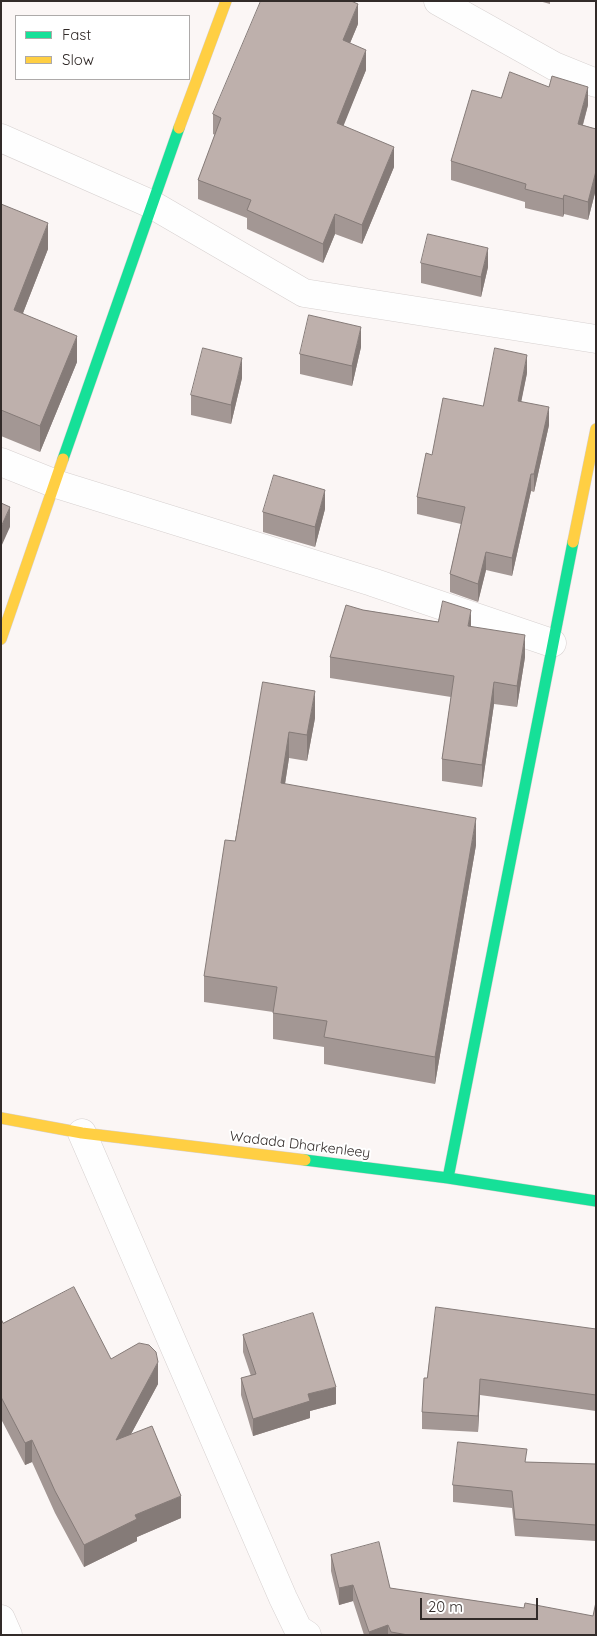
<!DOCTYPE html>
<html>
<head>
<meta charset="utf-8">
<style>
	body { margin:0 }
	#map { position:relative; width:597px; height:1636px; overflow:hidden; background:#fbf6f5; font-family:Quicksand,sans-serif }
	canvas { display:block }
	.frame { position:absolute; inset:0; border:2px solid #322b29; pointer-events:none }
	.legend { position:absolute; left:15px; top:15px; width:175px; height:65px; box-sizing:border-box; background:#fff; border:1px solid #adaaa9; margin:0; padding:6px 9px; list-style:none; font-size:15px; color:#322b29 }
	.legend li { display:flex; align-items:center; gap:10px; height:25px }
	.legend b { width:25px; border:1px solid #adaaa9 }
	.scale { position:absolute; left:420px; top:1598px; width:118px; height:22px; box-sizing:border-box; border:2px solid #322b29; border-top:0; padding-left:6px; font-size:15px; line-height:18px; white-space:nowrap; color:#322b29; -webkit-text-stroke:4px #fff; paint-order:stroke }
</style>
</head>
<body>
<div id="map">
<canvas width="597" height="1636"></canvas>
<div class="frame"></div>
<ul class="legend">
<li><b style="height:6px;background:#16e098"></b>Fast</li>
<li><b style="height:6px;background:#ffcf43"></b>Slow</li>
</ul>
<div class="scale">20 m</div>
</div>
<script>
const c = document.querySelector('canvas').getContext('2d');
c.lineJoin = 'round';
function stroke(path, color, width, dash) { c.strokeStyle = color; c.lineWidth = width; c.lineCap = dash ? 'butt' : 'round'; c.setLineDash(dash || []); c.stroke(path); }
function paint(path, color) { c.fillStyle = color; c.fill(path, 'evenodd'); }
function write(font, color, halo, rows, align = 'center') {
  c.font = font + ' Quicksand,sans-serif'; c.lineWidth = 4; c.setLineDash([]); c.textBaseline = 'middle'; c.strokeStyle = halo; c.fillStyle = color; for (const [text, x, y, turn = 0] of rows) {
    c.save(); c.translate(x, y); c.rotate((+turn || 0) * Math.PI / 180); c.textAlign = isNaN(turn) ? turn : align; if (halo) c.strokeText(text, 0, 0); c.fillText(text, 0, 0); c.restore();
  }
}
const street = new Path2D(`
	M 438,1 L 554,66 L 596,83
	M 1,138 L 151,204 L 304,293 L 596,339
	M 1,462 L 56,484 L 372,582 L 552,643
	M 82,1133 L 283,1598 L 298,1629 L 307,1635
	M 1,1619 L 8,1635`);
const fast = new Path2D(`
	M 63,459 L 179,128
	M 305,1160 L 448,1178 L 596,1201
	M 448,1178 L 573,542`);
const slow = new Path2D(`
	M 179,128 L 226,1
	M 573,542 L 596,429
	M 1,639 L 63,459
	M 1,1118 L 82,1133 L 305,1160`);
stroke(street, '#d7d1d0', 29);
stroke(fast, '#d7d1d0', 12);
stroke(slow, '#d7d1d0', 12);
stroke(street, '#fefefe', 28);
stroke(fast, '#16e098', 11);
stroke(slow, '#ffcf43', 11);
paint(new Path2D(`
	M 539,1 L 550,1 L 550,4 Z
	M 358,24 L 350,43 L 366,70 L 343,125 L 394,167 L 362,244 L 335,234 L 323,263 L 247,229 L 247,218 L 198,199 L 198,180 L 215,135 L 213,134 L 213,114 Z
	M 501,98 L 588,105 L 583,125 L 596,129 L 596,189 L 588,220 L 564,214 L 563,217 L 525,208 L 525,202 L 451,180 L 451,161 Z
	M 1,204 L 48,249 L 23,313 L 77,362 L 40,452 L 1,436 Z
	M 421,263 L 488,267 L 481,297 L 421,283 Z
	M 361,347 L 352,386 L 300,374 L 300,354 Z
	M 527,373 L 521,401 L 549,425 L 534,492 L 531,491 L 512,576 L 486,570 L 478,602 L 450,592 L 450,574 L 461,524 L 417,514 L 417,497 L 432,455 L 483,406 Z
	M 242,378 L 231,424 L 191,415 L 191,395 Z
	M 325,509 L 315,547 L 263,532 L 263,512 Z
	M 363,610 L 471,627 L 525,657 L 517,707 L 494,704 L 482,787 L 442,781 L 442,759 L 451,697 L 330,678 L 330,657 Z
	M 263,682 L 315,718 L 307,761 L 289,758 L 285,784 L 476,845 L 435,1084 L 324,1064 L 324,1047 L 273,1039 L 273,1012 L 204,1002 L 204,976 L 235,841 Z
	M 1,1319 L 3,1323 L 111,1359 L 158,1384 L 131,1434 L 181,1518 L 137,1537 L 137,1541 L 84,1567 L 55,1513 L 32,1462 L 25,1465 L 1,1419 Z
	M 596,1329 L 596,1411 L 480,1395 L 478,1432 L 422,1429 L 422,1412 L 427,1378 Z
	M 243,1335 L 336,1404 L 310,1411 L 310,1418 L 253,1436 L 241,1395 L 241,1378 L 251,1376 L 243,1352 Z
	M 527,1462 L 596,1464 L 596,1541 L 515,1536 L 512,1508 L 453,1502 L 453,1485 Z
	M 331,1555 L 390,1588 L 524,1608 L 593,1616 L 596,1635 L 364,1635 L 353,1601 L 339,1605 L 331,1571 Z`), '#a39794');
paint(new Path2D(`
	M 358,4 L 358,24 L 343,60 L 343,40 Z
	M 366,50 L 366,70 L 337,142 L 337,123 Z
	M 588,87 L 588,105 L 578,142 L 578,124 Z
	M 394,147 L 394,167 L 362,244 L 362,225 Z
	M 596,171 L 596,189 L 588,220 L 588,202 Z
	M 564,195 L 564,214 L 563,217 L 563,199 Z
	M 335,214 L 335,234 L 323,263 L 323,244 Z
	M 48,223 L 48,249 L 14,336 L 14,310 Z
	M 488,248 L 488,267 L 481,297 L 481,277 Z
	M 361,327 L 361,347 L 352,386 L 352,366 Z
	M 77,336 L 77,362 L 40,452 L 40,426 Z
	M 527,355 L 527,373 L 518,418 L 518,401 Z
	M 242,358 L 242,378 L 231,424 L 231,405 Z
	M 549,407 L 549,425 L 534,492 L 534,474 Z
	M 531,474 L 531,491 L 512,576 L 512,558 Z
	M 325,490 L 325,509 L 315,547 L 315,527 Z
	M 10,507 L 10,527 L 1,547 L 1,527 Z
	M 486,552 L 486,570 L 478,602 L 478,584 Z
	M 471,610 L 471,632 L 468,626 Z
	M 525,635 L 525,657 L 517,707 L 517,686 Z
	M 494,682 L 494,704 L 482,787 L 482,765 Z
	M 315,691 L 315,718 L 307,761 L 307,735 Z
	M 289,732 L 289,758 L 281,809 L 281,783 Z
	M 476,818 L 476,845 L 435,1084 L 435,1057 Z
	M 158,1362 L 158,1384 L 116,1462 L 116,1440 Z
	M 480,1379 L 480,1395 L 478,1432 L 478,1416 Z
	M 336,1387 L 336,1404 L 310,1411 L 310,1418 L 253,1436 L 253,1419 L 308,1394 Z
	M 32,1440 L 32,1462 L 25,1465 L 25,1443 Z
	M 181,1496 L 181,1518 L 137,1537 L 137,1541 L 84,1567 L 84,1545 L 135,1515 Z
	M 353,1585 L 353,1601 L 339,1605 L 339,1588 Z
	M 388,1625 L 388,1635 L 369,1635 L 369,1632 Z`), '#857b78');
const building = new Path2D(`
	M 261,1 L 351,1 L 358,4 L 343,40 L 366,50 L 337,123 L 394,147 L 362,225 L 335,214 L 323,244 L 247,210 L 251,200 L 198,180 L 221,118 L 213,114 Z
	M 510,72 L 549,87 L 552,76 L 588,87 L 578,124 L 596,129 L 596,171 L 588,202 L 564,195 L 563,199 L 525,189 L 526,184 L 451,161 L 472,90 L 501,98 Z
	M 1,204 L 48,223 L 14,310 L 77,336 L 40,426 L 1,410 Z
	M 428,234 L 488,248 L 481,277 L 421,263 Z
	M 309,315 L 361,327 L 352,366 L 300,354 Z
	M 203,348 L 242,358 L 231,405 L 191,395 Z
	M 495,348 L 527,355 L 518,401 L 549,407 L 534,474 L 531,474 L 512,558 L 486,552 L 478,584 L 450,574 L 465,507 L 417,497 L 426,453 L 432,455 L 443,398 L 483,406 Z
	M 274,475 L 325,490 L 315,527 L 263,512 Z
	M 1,503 L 10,507 L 1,527 Z
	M 443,601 L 471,610 L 468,626 L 525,635 L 517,686 L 494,682 L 482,765 L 442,759 L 454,676 L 330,657 L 346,605 L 363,610 L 438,622 Z
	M 263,682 L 315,691 L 307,735 L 289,732 L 281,783 L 476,818 L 435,1057 L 324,1037 L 327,1021 L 273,1013 L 277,987 L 204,976 L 225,840 L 235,841 Z
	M 74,1287 L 111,1359 L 139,1343 L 149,1345 L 156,1352 L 158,1362 L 116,1440 L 152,1426 L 181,1496 L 135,1515 L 137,1519 L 84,1545 L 55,1491 L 32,1440 L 25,1443 L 1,1397 L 1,1319 L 3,1323 Z
	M 436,1307 L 596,1329 L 596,1395 L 480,1379 L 478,1416 L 422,1412 L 424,1378 L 427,1378 Z
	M 313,1313 L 336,1387 L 308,1394 L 310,1401 L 253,1419 L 241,1378 L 256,1374 L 243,1335 Z
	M 458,1442 L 527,1449 L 525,1462 L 596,1464 L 596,1525 L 515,1519 L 512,1491 L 453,1485 Z
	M 379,1542 L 390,1588 L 524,1608 L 525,1603 L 593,1616 L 596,1602 L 596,1635 L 408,1635 L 391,1632 L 388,1625 L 369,1632 L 353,1585 L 339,1588 L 331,1555 Z`);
paint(building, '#beb0ac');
stroke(building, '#857b78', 1);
write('14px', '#322b29', '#fff', [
	["Wadada Dharkenleey",300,1145,7]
]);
</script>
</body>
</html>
